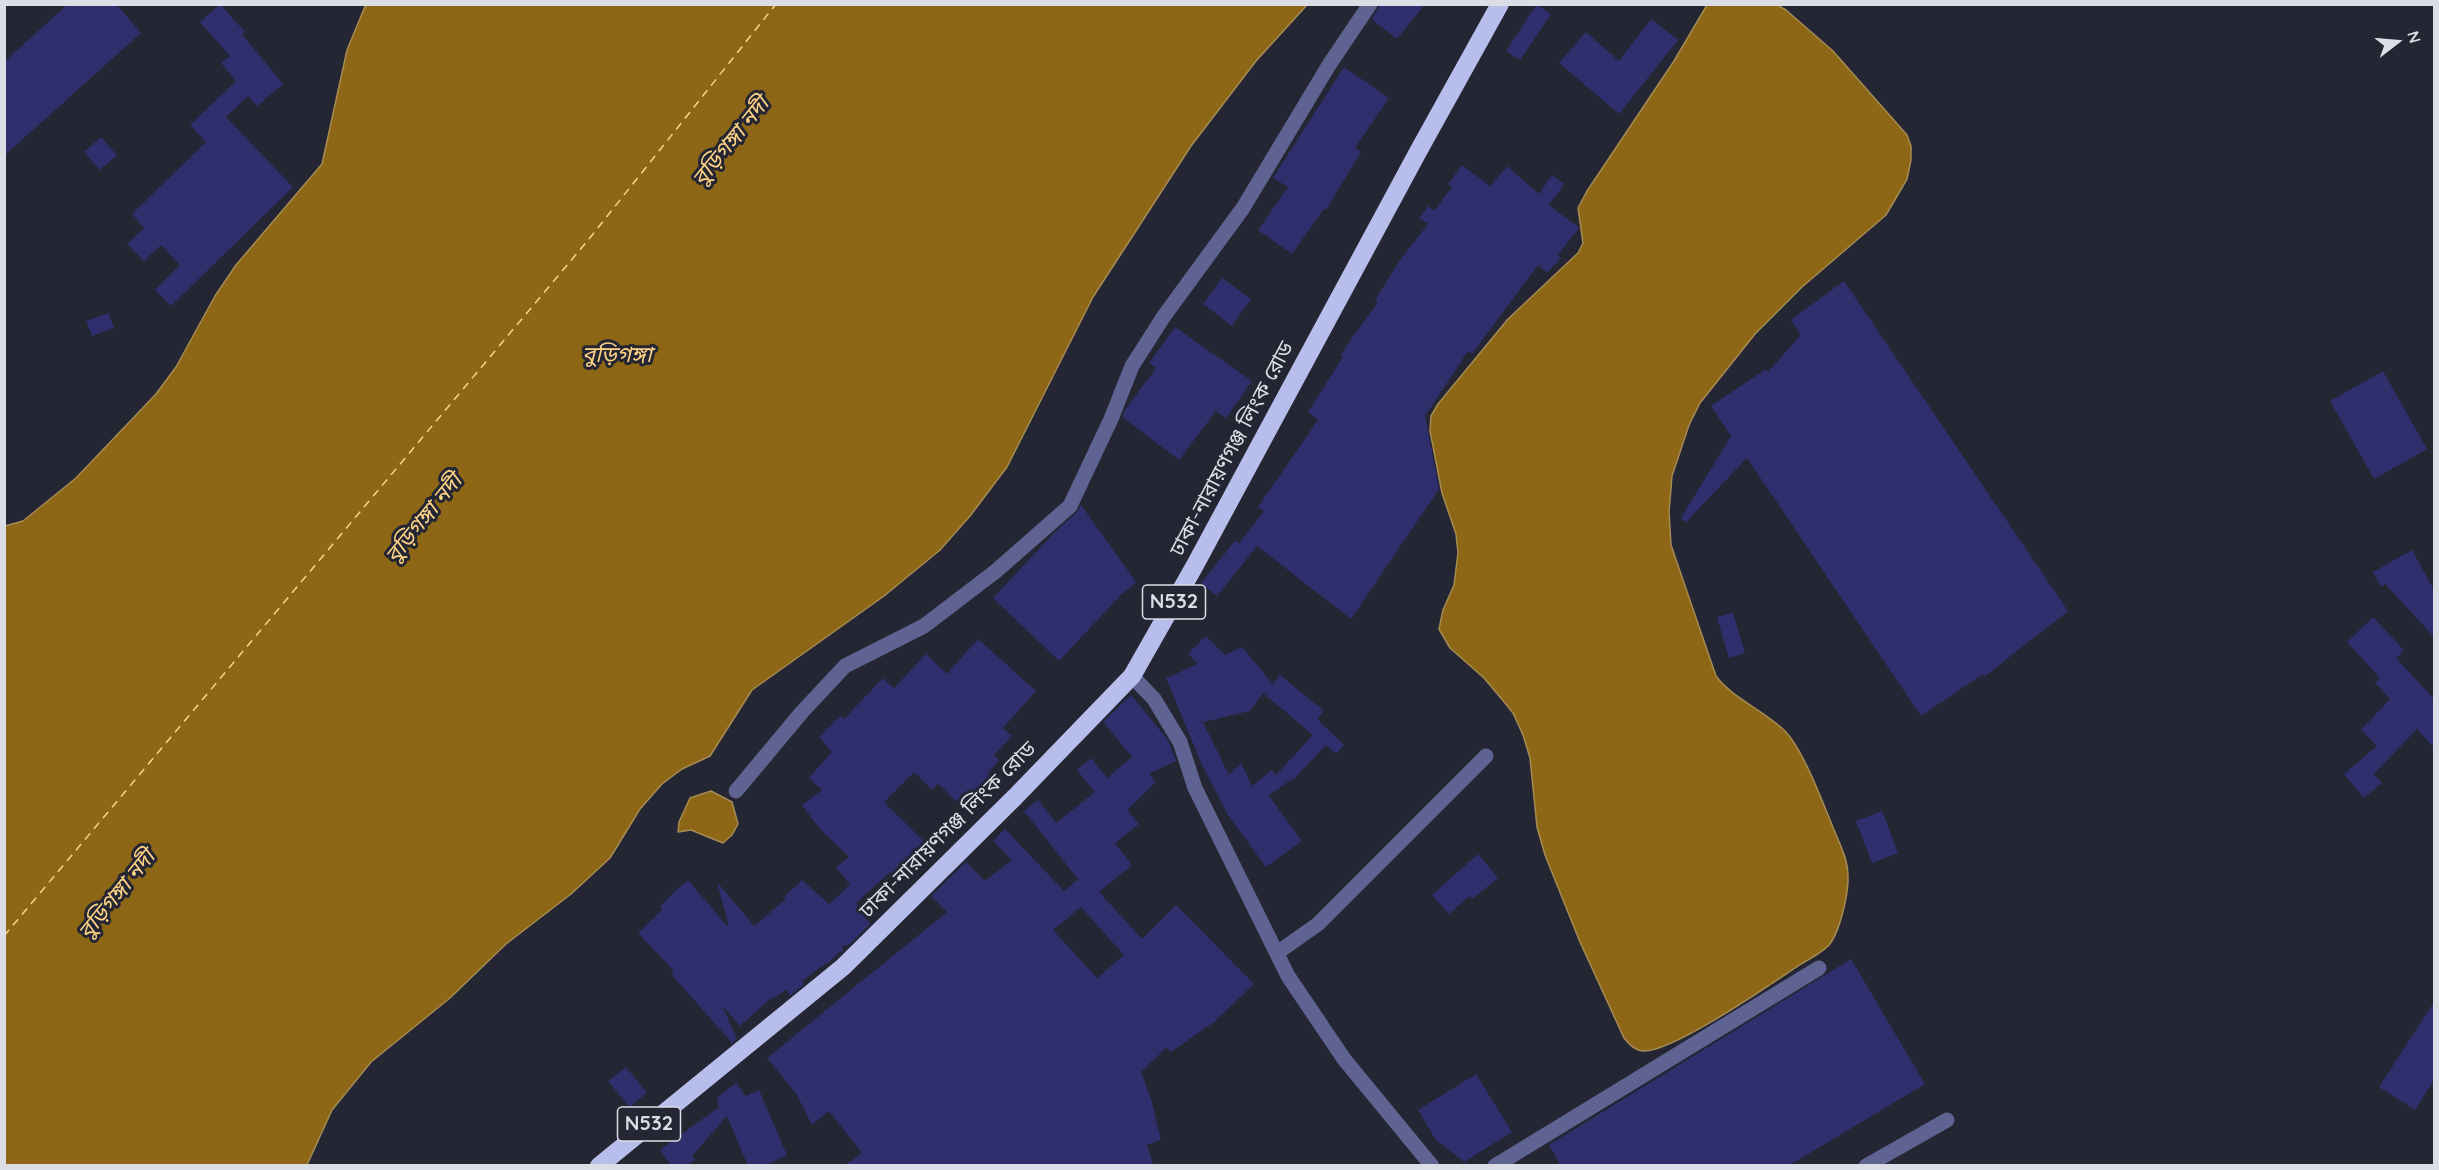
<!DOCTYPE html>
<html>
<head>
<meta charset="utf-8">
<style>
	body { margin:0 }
	#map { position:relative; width:2439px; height:1170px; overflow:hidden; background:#252633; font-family:Quicksand,sans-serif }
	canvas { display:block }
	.frame { position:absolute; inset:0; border:6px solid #dcdee6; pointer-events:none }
	.north { position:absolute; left:2367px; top:12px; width:60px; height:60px; -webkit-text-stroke:4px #252633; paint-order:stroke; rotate:74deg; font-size:16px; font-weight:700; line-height:24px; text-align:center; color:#dcdee6 }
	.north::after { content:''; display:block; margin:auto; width:21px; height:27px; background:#dcdee6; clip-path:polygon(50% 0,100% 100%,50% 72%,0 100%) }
</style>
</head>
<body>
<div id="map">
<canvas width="2439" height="1170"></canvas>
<div class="frame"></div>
<div class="north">N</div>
</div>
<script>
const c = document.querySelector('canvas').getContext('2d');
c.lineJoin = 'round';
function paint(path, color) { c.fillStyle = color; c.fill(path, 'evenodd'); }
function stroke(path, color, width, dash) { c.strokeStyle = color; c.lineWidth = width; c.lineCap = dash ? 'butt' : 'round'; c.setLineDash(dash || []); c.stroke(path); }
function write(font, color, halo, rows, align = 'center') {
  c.font = font + ' Quicksand,"Noto Sans Bengali",sans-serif'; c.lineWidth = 6; c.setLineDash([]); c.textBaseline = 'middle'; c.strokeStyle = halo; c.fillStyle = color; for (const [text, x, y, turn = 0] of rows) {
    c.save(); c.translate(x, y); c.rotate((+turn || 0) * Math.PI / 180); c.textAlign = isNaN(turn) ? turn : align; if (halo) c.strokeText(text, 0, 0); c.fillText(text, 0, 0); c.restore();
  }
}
const water = new Path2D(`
	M 366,4 L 1307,5 L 1256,61 L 1191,146 L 1093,297 L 1007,467 L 970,516 L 940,550 L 884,596 L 752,690 L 710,756 L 682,769 L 662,784 L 640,809 L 610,858 L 571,894 L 506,944 L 450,998 L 371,1062 L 332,1110 L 307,1165 L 5,1165 L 5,526 L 23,521 L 76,478 L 156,394 L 176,367 L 215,296 L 236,265 L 322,164 L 347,50 Z
	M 1707,5 L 1777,5 L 1786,10 L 1833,51 L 1907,135 L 1911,146 L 1911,160 L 1907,179 L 1886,215 L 1802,287 L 1755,334 L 1700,403 L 1689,425 L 1672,476 L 1669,512 L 1671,545 L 1716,676 C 1732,698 1765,711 1785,731 C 1806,753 1827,815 1840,844 C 1844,854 1848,864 1848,875 C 1849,892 1840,932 1829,945 C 1821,954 1805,961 1795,968 C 1768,986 1671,1053 1643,1051 C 1634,1050 1629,1044 1624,1038 L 1580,942 L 1545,855 L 1537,827 L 1530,758 L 1523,735 L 1513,713 L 1505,703 L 1484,678 L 1450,648 L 1439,629 L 1443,610 L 1454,585 L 1458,553 L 1456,534 L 1442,493 L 1430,431 L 1431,416 L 1438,404 L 1508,319 L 1578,253 L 1583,243 L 1578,208 L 1587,191 L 1674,61 Z
	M 711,791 L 732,802 L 738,824 L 732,835 L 723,843 L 691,830 L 678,832 L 679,822 L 690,798 Z`);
paint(water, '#8d6716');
stroke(water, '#a58b54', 1.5);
stroke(new Path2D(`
	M 4,936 L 589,239 L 776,4`), '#fed386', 1.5, [8, 6]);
paint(new Path2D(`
	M 68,4 L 116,4 L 141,33 L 4,156 L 4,62 Z
	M 220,4 L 245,32 L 242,34 L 283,84 L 257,106 L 248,96 L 226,117 L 293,187 L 171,306 L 155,290 L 180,265 L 161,245 L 144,261 L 127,244 L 144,228 L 132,214 L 206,142 L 190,125 L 236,81 L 221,63 L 230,56 L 200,22 Z
	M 1380,4 L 1425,4 L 1397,39 L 1372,19 Z
	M 1537,4 L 1551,14 L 1520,60 L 1506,51 Z
	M 1651,19 L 1678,40 L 1619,114 L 1559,63 L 1586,32 L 1619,61 Z
	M 1344,67 L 1389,98 L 1355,148 L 1361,152 L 1326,210 L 1324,209 L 1292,254 L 1258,230 L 1288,187 L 1273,178 Z
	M 101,137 L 117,155 L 100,170 L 84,152 Z
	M 1462,165 L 1490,186 L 1507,166 L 1539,194 L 1552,175 L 1564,184 L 1549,205 L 1579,228 L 1558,255 L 1561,258 L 1547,273 L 1538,265 L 1472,354 L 1468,351 L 1425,416 L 1439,489 L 1351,619 L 1257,546 L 1217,596 L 1201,583 L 1235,541 L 1239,543 L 1264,511 L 1258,507 L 1318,420 L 1308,412 L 1343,357 L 1340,355 L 1378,302 L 1375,300 L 1398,263 L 1428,224 L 1419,218 L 1428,206 L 1434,211 L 1452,187 L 1448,184 Z
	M 1222,278 L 1251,299 L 1232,326 L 1203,304 Z
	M 1844,281 L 2068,611 L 1984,677 L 1983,674 L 1921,716 L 1747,458 L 1686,522 L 1681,518 L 1731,436 L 1711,406 L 1766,369 L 1768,372 L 1801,335 L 1791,320 Z
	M 108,313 L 114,328 L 92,336 L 86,321 Z
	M 1175,327 L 1252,381 L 1226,418 L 1216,411 L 1179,460 L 1122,417 L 1125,410 L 1156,368 L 1149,363 Z
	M 2383,371 L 2427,449 L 2374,479 L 2330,401 Z
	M 1081,505 L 1136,582 L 1120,596 L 1059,661 L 993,598 L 1057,530 L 1076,513 Z
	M 2412,550 L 2434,590 L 2434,637 L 2385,584 L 2381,587 L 2373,572 Z
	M 1733,613 L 1745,653 L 1729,658 L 1717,617 Z
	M 2373,617 L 2404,650 L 2396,658 L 2434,699 L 2434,748 L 2417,729 L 2374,774 L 2382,783 L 2364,798 L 2344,774 L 2377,746 L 2361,730 L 2390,699 L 2375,683 L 2380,678 L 2347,642 Z
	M 1206,636 L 1225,655 L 1242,647 L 1273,684 L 1280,675 L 1324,711 L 1317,719 L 1344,745 L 1336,754 L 1326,745 L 1293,780 L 1292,779 L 1269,796 L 1302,841 L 1266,867 L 1228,815 L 1202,765 L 1166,678 L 1198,664 L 1188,654 ZM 1263,693 L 1313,735 L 1276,775 L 1272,770 L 1252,786 L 1241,763 L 1229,775 L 1203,722 L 1250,711 Z
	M 978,639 L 1036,691 L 1003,728 L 1012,736 L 994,755 L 999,760 L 987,774 L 994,780 L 966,810 L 938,784 L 932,790 L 914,772 L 884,802 L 934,851 L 920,866 L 917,863 L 898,880 L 890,872 L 856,903 L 870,924 L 850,944 L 842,946 L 843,951 L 838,953 L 827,964 L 826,963 L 802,981 L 804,984 L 790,996 L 786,989 L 773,999 L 772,997 L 740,1026 L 722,1005 L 737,1039 L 732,1043 L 671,974 L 674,971 L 638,933 L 662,910 L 660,907 L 673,893 L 688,880 L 729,928 L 717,882 L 754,926 L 786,899 L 784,897 L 802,880 L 829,904 L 850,885 L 836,867 L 849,857 L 819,828 L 802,805 L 822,790 L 809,778 L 832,752 L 819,737 L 840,716 L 844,719 L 883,678 L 894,688 L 926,654 L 947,674 Z
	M 1131,695 L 1168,740 L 1176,761 L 1149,774 L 1156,782 L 1127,810 L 1139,824 L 1115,843 L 1132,865 L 1099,892 L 1142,939 L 1176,905 L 1254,984 L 1214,1022 L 1171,1052 L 1166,1048 L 1141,1072 L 1151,1099 L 1161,1140 L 1147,1145 L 1154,1166 L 844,1166 L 862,1153 L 829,1111 L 812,1125 L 797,1095 L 767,1058 L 947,912 L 931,896 L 966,862 L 985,881 L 1012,860 L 993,841 L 1005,829 L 1064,891 L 1078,879 L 1024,811 L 1038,800 L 1056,823 L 1095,792 L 1077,770 L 1091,758 L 1107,778 L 1132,757 L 1103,722 ZM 1081,907 L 1124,955 L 1097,978 L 1053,930 Z
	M 1882,811 L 1898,853 L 1872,863 L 1856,821 Z
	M 1478,854 L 1498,878 L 1472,899 L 1470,896 L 1449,914 L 1432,895 Z
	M 1851,959 L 1925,1084 L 1788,1166 L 1561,1166 L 1549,1145 Z
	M 2434,1002 L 2434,1080 L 2415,1110 L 2379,1087 Z
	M 626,1067 L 647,1093 L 629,1107 L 608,1081 Z
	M 1476,1074 L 1512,1132 L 1464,1162 L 1436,1140 L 1418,1110 Z
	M 736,1083 L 746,1096 L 759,1090 L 787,1155 L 764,1166 L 748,1166 L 727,1116 L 692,1156 L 695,1159 L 687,1166 L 672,1166 L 660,1150 L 719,1107 L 717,1098 Z`), '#2e2f6c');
stroke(new Path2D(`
	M 1132,676 L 1154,699 L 1180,742 L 1195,788 L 1288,976 L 1344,1059 L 1432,1166
	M 736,791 L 802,712 L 845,666 L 924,626 L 996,571 L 1070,506 L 1111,419 L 1132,366 L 1164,316 L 1243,208 L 1329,65 L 1370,4
	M 1277,953 L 1318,924 L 1486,756
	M 1495,1166 L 1819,968
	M 1866,1166 L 1947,1120`), '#5e6392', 15);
stroke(new Path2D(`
	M 599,1166 L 843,967 L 1015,797 L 1132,676 L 1194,567 L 1419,150 L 1500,4`), '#b7beec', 18);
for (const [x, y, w] of [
	[1174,602,63],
	[649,1124,63]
]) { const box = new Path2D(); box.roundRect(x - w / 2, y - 17, w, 34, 4.5); c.fillStyle = '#252633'; c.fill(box); stroke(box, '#dcdee6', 1.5); }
write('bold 20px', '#dcdee6', null, [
	["N532",1174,602],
	["N532",649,1124]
]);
write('21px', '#dcdee6', '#252633', [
	["ঢাকা-নারায়ণগঞ্জ লিংক রোড",1232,449,-62],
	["ঢাকা-নারায়ণগঞ্জ লিংক রোড",948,830,-45]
]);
write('italic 22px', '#fed386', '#252633', [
	["বুড়িগঙ্গা নদী",731,142,-51],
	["বুড়িগঙ্গা",617,355],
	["বুড়িগঙ্গা নদী",424,519,-51],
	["বুড়িগঙ্গা নদী",117,895,-51]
]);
</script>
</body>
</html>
